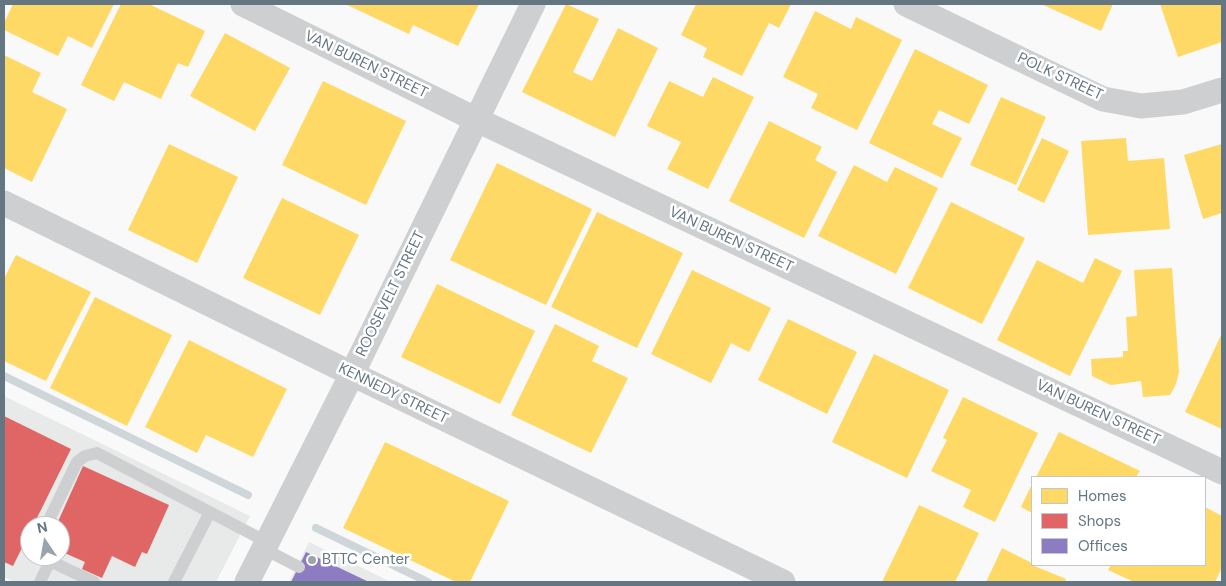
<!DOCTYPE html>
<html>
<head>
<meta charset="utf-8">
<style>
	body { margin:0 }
	#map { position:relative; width:1226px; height:586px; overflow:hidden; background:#f9f9f9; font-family:"DM Sans",sans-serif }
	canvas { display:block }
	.frame { position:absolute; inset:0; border:5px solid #657683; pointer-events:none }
	.legend { position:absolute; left:1031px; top:476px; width:175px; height:90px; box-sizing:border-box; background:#fff; border:1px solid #c1c8cd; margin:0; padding:6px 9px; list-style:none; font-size:15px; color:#657683 }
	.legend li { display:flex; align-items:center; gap:10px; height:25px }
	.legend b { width:25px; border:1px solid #c1c8cd }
	.north { position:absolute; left:20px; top:516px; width:50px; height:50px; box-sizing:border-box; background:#fff; border:1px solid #c1c8cd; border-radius:50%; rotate:348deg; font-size:14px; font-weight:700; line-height:20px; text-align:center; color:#657683 }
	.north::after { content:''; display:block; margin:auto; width:18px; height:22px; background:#99a4ac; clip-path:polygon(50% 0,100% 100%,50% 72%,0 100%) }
</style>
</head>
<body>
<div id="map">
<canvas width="1226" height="586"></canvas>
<div class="frame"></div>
<ul class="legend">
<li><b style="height:14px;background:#ffd966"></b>Homes</li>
<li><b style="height:14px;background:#e06666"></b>Shops</li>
<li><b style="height:14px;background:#8e7cc3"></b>Offices</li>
</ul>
<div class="north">N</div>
</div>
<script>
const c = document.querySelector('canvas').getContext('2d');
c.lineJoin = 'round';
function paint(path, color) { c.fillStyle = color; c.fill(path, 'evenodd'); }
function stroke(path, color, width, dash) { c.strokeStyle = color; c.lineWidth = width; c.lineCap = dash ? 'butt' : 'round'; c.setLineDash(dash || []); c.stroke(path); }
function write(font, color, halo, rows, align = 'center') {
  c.font = font + ' "DM Sans",sans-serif'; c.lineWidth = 5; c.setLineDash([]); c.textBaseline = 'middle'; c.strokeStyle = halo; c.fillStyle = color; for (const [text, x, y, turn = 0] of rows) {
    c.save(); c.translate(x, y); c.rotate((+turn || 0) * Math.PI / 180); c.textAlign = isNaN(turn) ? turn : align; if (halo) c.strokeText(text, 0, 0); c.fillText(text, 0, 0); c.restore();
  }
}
paint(new Path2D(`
	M 4,396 L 250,516 L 216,582 L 14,582 L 4,577 ZM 30,526 L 60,526 L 60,556 L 30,556 Z
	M 309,542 L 391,582 L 289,582 Z`), '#e8e9e9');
paint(new Path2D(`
	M 13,4 L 114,4 L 92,48 L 68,36 L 58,56 L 4,30 L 4,23 Z
	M 121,4 L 149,4 L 205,31 L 188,67 L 178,63 L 161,99 L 124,82 L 114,101 L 81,85 Z
	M 345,4 L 479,4 L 458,46 L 413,25 L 409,34 Z
	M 566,4 L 599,19 L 573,72 L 592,81 L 618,28 L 658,48 L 615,137 L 522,92 Z
	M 696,4 L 791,4 L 779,28 L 769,23 L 742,76 L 703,57 L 707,48 L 681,35 Z
	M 1041,4 L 1113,4 L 1101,31 Z
	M 1160,4 L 1222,4 L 1222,42 L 1178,57 Z
	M 815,11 L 851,29 L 856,17 L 902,40 L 857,130 L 811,108 L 818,94 L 783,77 Z
	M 225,33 L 290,68 L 255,131 L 190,96 Z
	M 915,49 L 988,85 L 969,124 L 939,110 L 932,124 L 962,138 L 942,178 L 869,143 Z
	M 4,55 L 41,73 L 32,92 L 67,109 L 32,182 L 4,168 Z
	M 713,77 L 754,97 L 708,189 L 667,169 L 681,142 L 647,126 L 669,81 L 703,97 Z
	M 323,81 L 406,121 L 366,205 L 282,165 Z
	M 1001,97 L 1046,117 L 1016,185 L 970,165 Z
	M 769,121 L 822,147 L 815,160 L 837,172 L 804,238 L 729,201 Z
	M 1042,138 L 1069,151 L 1044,203 L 1017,190 Z
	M 1126,138 L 1128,161 L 1164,158 L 1170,229 L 1088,235 L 1081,141 Z
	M 169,144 L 238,177 L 197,263 L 128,230 Z
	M 1222,144 L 1222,213 L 1203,219 L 1184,155 Z
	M 497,163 L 592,209 L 546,305 L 450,260 Z
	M 854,165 L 887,182 L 895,167 L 938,188 L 896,274 L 818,236 Z
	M 282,198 L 359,235 L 320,315 L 243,278 Z
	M 951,202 L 1025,238 L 982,324 L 908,288 Z
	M 597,212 L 683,253 L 637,348 L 551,307 Z
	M 16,255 L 91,292 L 46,381 L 4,361 L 4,279 Z
	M 1095,258 L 1122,271 L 1070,376 L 997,340 L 1037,260 L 1083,283 Z
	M 1172,268 L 1179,372 L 1176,384 L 1170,395 L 1143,397 L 1141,381 L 1111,385 L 1092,376 L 1091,359 L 1123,357 L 1123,351 L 1128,351 L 1126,317 L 1137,316 L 1134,270 Z
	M 692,270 L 771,308 L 749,352 L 731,343 L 711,383 L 651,354 Z
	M 437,284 L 535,331 L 500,404 L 401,357 Z
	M 95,297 L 172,335 L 127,426 L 50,388 Z
	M 788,319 L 857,352 L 827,414 L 758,380 Z
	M 555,324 L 599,346 L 592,361 L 628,378 L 591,453 L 511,415 Z
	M 1222,333 L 1222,429 L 1185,412 Z
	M 189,340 L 287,389 L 253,457 L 206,435 L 197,453 L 145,427 Z
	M 874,354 L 949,390 L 907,478 L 832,442 Z
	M 963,397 L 1038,433 L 995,522 L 963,507 L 971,490 L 931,471 L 947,440 L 943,438 Z
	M 1059,432 L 1140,471 L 1136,477 L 1036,477 Z
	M 385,442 L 509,501 L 470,582 L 456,582 L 343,528 Z
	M 1032,484 L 1032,513 L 1021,507 Z
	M 919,505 L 979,533 L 955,582 L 882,582 Z
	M 1205,507 L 1222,516 L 1222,568 L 1215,582 L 1134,582 L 1108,570 L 1111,565 L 1205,565 Z
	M 1002,548 L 1032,563 L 1032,565 L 1066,579 L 1065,582 L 986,582 Z`), '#ffd966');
paint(new Path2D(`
	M 4,416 L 71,449 L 33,526 L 30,526 L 30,532 L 13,566 L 4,562 Z
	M 83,466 L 169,505 L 147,554 L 142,552 L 135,567 L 112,556 L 102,578 L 82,569 L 85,562 L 60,551 L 60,526 L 56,526 Z`), '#e06666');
paint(new Path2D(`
	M 306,552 L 369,582 L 291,582 Z`), '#8e7cc3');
stroke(new Path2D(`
	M 4,376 L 248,495
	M 316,528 L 428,582`), '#ced6d9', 8);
stroke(new Path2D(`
	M 46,526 L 77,462 L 85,456 L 97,453 L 267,542
	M 264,549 L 299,567
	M 48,556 L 50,561 L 94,582
	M 40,582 L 50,561
	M 174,582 L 210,512`), '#cecfd0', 12);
stroke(new Path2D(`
	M 243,4 L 475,119 L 1222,472
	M 906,4 L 1103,99 L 1141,106 L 1183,102 L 1222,90
	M 4,203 L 352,374 L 783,582
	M 247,582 L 352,374 L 533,4`), '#cecfd0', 25);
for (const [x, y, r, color] of [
	[312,560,5,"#99a4ac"]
]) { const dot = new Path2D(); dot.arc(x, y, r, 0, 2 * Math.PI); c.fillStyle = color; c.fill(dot); stroke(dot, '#fff', 2); }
write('15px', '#657683', '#fff', [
	["VAN BUREN STREET",366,65,26],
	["POLK STREET",1060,77,25],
	["VAN BUREN STREET",731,240,25],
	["ROOSEVELT STREET",391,294,-64],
	["KENNEDY STREET",393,394,26],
	["VAN BUREN STREET",1098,413,25]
]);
write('15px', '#657683', '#fff', [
	["BTTC Center",322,560]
], 'left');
</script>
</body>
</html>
